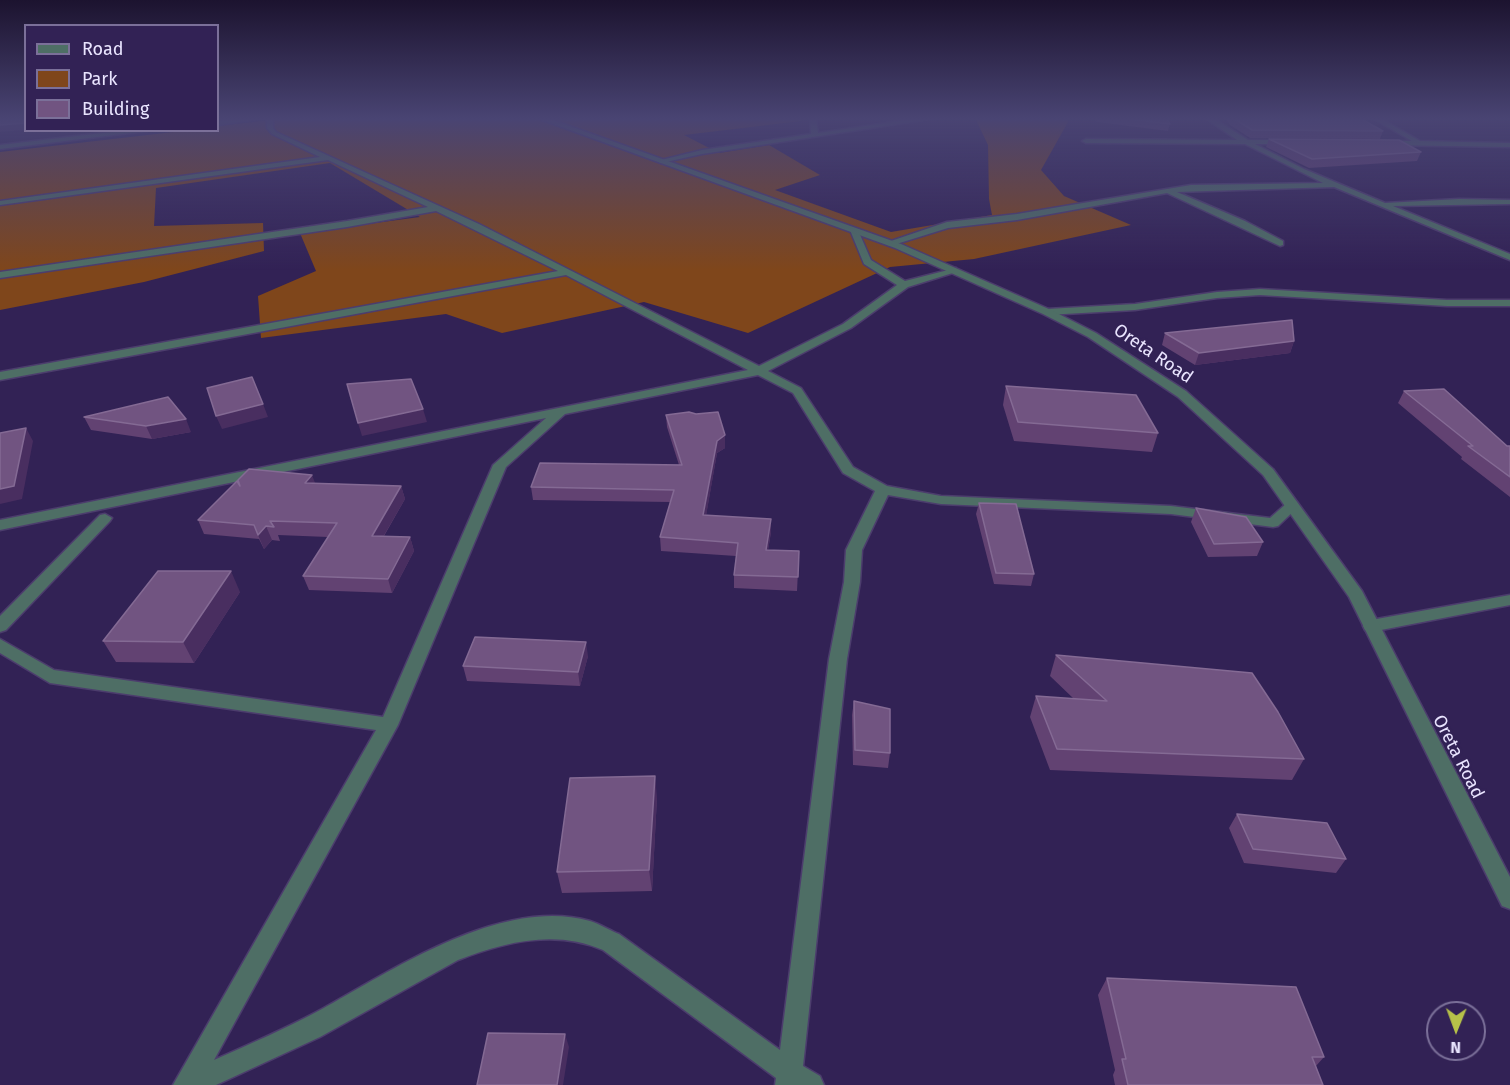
<!DOCTYPE html>
<html>
<head>
<meta charset="utf-8">
<style>
	body { margin:0 }
	#map { position:relative; width:1510px; height:1085px; overflow:hidden; background:#322255; font-family:"Fira Sans",sans-serif }
	canvas { display:block }
	.legend { position:absolute; left:24px; top:24px; width:195px; height:108px; box-sizing:border-box; background:#322255; border:2px solid #7b7099; margin:0; padding:8px 10px; list-style:none; font-size:18px; color:#e9e4fe }
	.legend li { display:flex; align-items:center; gap:12px; height:30px }
	.legend b { width:30px; border:2px solid #7b7099 }
	.north { position:absolute; left:1426px; top:1001px; width:60px; height:60px; box-sizing:border-box; background:#322255; border:2px solid #7b7099; border-radius:50%; rotate:181deg; font-size:16px; font-weight:700; line-height:24px; text-align:center; color:#e9e4fe }
	.north::after { content:''; display:block; margin:auto; width:21px; height:27px; background:#b6c149; clip-path:polygon(50% 0,100% 100%,50% 72%,0 100%) }
</style>
</head>
<body>
<div id="map">
<canvas width="1510" height="1085"></canvas>
<ul class="legend">
<li><b style="height:8px;background:#4e6e65"></b>Road</li>
<li><b style="height:16px;background:#7f461b"></b>Park</li>
<li><b style="height:16px;background:#715481"></b>Building</li>
</ul>
<div class="north">N</div>
</div>
<script>
const c = document.querySelector('canvas').getContext('2d');
c.lineJoin = 'round';
function paint(path, color) { c.fillStyle = color; c.fill(path, 'evenodd'); }
function stroke(path, color, width, dash) { c.strokeStyle = color; c.lineWidth = width; c.lineCap = dash ? 'butt' : 'round'; c.setLineDash(dash || []); c.stroke(path); }
function write(font, color, halo, rows, align = 'center') {
  c.font = font + ' "Fira Sans",sans-serif'; c.lineWidth = 5; c.setLineDash([]); c.textBaseline = 'middle'; c.strokeStyle = halo; c.fillStyle = color; for (const [text, x, y, turn = 0] of rows) {
    c.save(); c.translate(x, y); c.rotate((+turn || 0) * Math.PI / 180); c.textAlign = isNaN(turn) ? turn : align; if (halo) c.strokeText(text, 0, 0); c.fillText(text, 0, 0); c.restore();
  }
}
paint(new Path2D(`
	M 286,118 L 799,118 L 802,121 L 684,135 L 719,153 L 769,145 L 820,175 L 775,190 L 891,232 L 992,215 L 989,199 L 988,145 L 975,118 L 1067,118 L 1068,122 L 1041,170 L 1064,196 L 1131,225 L 974,259 L 890,267 L 748,333 L 644,302 L 502,333 L 446,314 L 261,338 L 258,296 L 316,271 L 300,233 L 420,217 L 330,163 L 156,188 L 154,226 L 263,223 L 264,251 L 144,282 L 0,310 L 0,152 L 182,131 L 218,130 L 218,126 Z`), '#7f461b');
const minor = new Path2D(`
	M 267,118 L 273,118 L 273,128 L 276,132 L 479,224 L 759,366 L 843,324 L 897,285 L 864,264 L 850,230 L 851,228 L 858,230 L 871,260 L 905,281 L 956,268 L 956,272 L 908,287 L 851,328 L 768,371 L 801,388 L 853,467 L 887,486 L 941,496 L 1171,506 L 1270,518 L 1287,503 L 1297,503 L 1299,506 L 1278,526 L 1273,527 L 1171,514 L 941,504 L 888,495 L 862,550 L 860,582 L 847,659 L 803,1066 L 820,1076 L 824,1085 L 775,1085 L 776,1078 L 603,950 C 556,929 504,942 458,960 L 320,1037 L 216,1085 L 173,1085 L 376,730 L 50,683 L 0,653 L 0,639 L 54,670 L 383,717 L 493,465 L 546,418 L 0,530 L 0,520 L 748,370 L 566,275 L 0,380 L 0,372 L 558,271 L 436,211 L 347,227 L 0,278 L 0,272 L 347,221 L 428,207 L 328,160 L 0,205 L 0,201 L 320,157 L 272,134 L 267,128 ZM 758,375 L 793,393 L 843,473 L 875,491 L 846,550 L 844,582 L 829,659 L 780,1050 L 619,934 C 609,930 600,924 590,921 C 503,896 394,969 322,1009 C 287,1028 250,1044 214,1060 L 398,725 L 506,467 L 565,414 Z
	M 810,118 L 816,118 L 818,133 L 918,118 L 937,118 L 702,154 L 661,163 L 657,161 L 702,150 L 811,134 Z
	M 1205,118 L 1213,118 L 1248,140 L 1291,140 L 1288,144 L 1255,144 L 1304,169 L 1385,203 L 1459,199 L 1510,200 L 1510,204 L 1393,206 L 1510,254 L 1510,260 L 1334,187 L 1177,192 L 1245,221 L 1283,241 L 1283,245 L 1280,246 L 1167,193 L 1017,220 L 948,228 L 890,246 L 885,243 L 947,222 L 1017,214 L 1191,185 L 1323,183 L 1245,144 L 1086,143 L 1082,141 L 1086,139 L 1237,140 Z
	M 1372,118 L 1380,118 L 1420,141 L 1510,143 L 1510,147 L 1384,145 L 1381,141 L 1412,141 Z
	M 1260,289 L 1447,300 L 1510,300 L 1510,306 L 1447,306 L 1260,295 L 1217,298 L 1135,310 L 1047,315 L 1042,312 L 1047,309 L 1135,304 L 1217,292 Z
	M 105,514 L 112,518 L 110,521 L 6,630 L 0,632 L 0,616 L 100,515 Z
	M 1510,595 L 1510,605 L 1371,632 L 1365,630 L 1363,626 L 1365,622 L 1371,620 Z`);
const tertiary = new Path2D(`
	M 242,118 L 265,118 L 218,125 L 218,121 Z
	M 537,118 L 547,118 L 901,244 L 1051,310 L 1096,333 L 1186,391 L 1273,469 L 1362,591 L 1510,877 L 1510,909 L 1502,906 L 1349,597 L 1263,475 L 1178,397 L 1088,337 L 1043,314 L 895,248 Z
	M 128,130 L 154,130 L 0,149 L 0,145 Z`);
stroke(minor, '#4c3d6d', 3);
stroke(tertiary, '#4c3d6d', 3);
paint(minor, '#4e6e65');
paint(tertiary, '#4e6e65');
paint(new Path2D(`
	M 1093,118 L 1167,118 L 1170,124 L 1168,131 L 1096,122 Z
	M 1225,118 L 1360,118 L 1383,131 L 1380,139 L 1250,138 L 1230,125 Z
	M 1269,139 L 1421,152 L 1417,161 L 1309,168 L 1266,147 Z
	M 1165,333 L 1294,341 L 1290,353 L 1195,365 L 1162,345 Z
	M 1006,386 L 1158,433 L 1152,452 L 1014,441 L 1003,405 Z
	M 1404,391 L 1507,446 L 1510,446 L 1510,497 L 1461,459 L 1462,457 L 1398,403 Z
	M 666,415 L 725,435 L 725,448 L 717,453 L 706,515 L 771,532 L 768,550 L 799,551 L 797,591 L 734,588 L 734,575 L 736,556 L 661,551 L 660,537 L 670,502 L 533,500 L 531,487 L 679,465 L 667,427 Z
	M 84,417 L 191,432 L 152,439 L 91,430 Z
	M 316,483 L 401,486 L 405,499 L 384,536 L 410,537 L 414,551 L 392,593 L 309,590 L 303,576 L 328,537 L 278,535 L 280,541 L 272,540 L 264,549 L 259,539 L 204,534 L 198,520 L 240,486 Z
	M 979,503 L 1034,574 L 1031,586 L 994,584 L 976,514 Z
	M 1196,508 L 1263,542 L 1257,556 L 1208,557 L 1191,522 Z
	M 240,592 L 194,663 L 116,662 L 103,641 Z
	M 1056,655 L 1304,759 L 1292,780 L 1050,770 L 1030,717 L 1036,696 L 1074,699 L 1050,676 Z
	M 588,656 L 580,686 L 467,681 L 463,666 Z
	M 854,701 L 890,753 L 888,768 L 853,765 L 852,715 Z
	M 657,797 L 652,891 L 562,893 L 557,872 Z
	M 1237,814 L 1346,859 L 1336,873 L 1244,863 L 1229,828 Z
	M 1107,978 L 1324,1057 L 1316,1066 L 1323,1085 L 1115,1085 L 1113,1075 L 1115,1070 L 1098,995 Z`), '#624272');
paint(new Path2D(`
	M 26,123 L 26,130 L 0,132 L 0,125 Z
	M 1294,341 L 1290,353 L 1195,365 L 1199,353 Z
	M 263,404 L 268,417 L 222,429 L 216,416 Z
	M 423,409 L 427,422 L 362,436 L 358,423 Z
	M 186,419 L 191,432 L 152,439 L 146,426 Z
	M 26,428 L 33,441 L 22,499 L 0,504 L 0,489 Z
	M 725,435 L 725,448 L 717,453 L 704,528 L 703,515 L 717,441 Z
	M 312,475 L 317,488 L 305,483 Z
	M 401,486 L 405,499 L 376,549 L 372,536 Z
	M 771,519 L 771,532 L 766,563 L 766,550 Z
	M 266,526 L 272,540 L 264,549 L 258,535 Z
	M 410,537 L 414,551 L 392,593 L 388,579 Z
	M 231,571 L 240,592 L 194,663 L 183,642 Z
	M 586,642 L 588,656 L 580,686 L 578,672 Z
	M 655,776 L 657,797 L 652,891 L 649,870 Z
	M 565,1034 L 569,1047 L 563,1085 L 557,1085 Z`), '#492e60');
const building = new Path2D(`
	M 0,118 L 26,118 L 26,123 L 0,125 Z
	M 1121,118 L 1167,118 L 1170,124 Z
	M 1233,118 L 1360,118 L 1383,131 L 1252,130 Z
	M 1269,139 L 1399,140 L 1421,152 L 1312,159 Z
	M 1292,320 L 1294,341 L 1199,353 L 1165,333 Z
	M 252,377 L 263,404 L 216,416 L 207,388 Z
	M 411,379 L 423,409 L 358,423 L 347,384 Z
	M 1006,386 L 1136,395 L 1158,433 L 1018,422 Z
	M 1444,389 L 1507,446 L 1510,446 L 1510,477 L 1468,446 L 1473,446 L 1404,391 Z
	M 168,397 L 186,419 L 146,426 L 84,417 Z
	M 689,412 L 696,414 L 718,412 L 725,435 L 717,441 L 703,515 L 771,519 L 766,550 L 799,551 L 798,577 L 734,575 L 738,543 L 660,537 L 674,490 L 531,487 L 540,463 L 682,465 L 666,415 Z
	M 26,428 L 14,486 L 0,489 L 0,433 Z
	M 249,469 L 312,475 L 305,483 L 401,486 L 372,536 L 410,537 L 388,579 L 303,576 L 337,523 L 270,521 L 274,527 L 266,526 L 258,535 L 254,525 L 198,520 L 237,481 L 240,486 L 238,480 Z
	M 979,503 L 1016,504 L 1034,574 L 996,573 Z
	M 1196,508 L 1246,517 L 1263,542 L 1214,544 Z
	M 158,571 L 231,571 L 183,642 L 103,641 Z
	M 475,637 L 586,642 L 578,672 L 463,666 Z
	M 1056,655 L 1252,673 L 1278,712 L 1304,759 L 1057,749 L 1036,696 L 1107,701 Z
	M 854,701 L 890,709 L 890,753 L 855,750 Z
	M 655,776 L 649,870 L 557,872 L 570,778 Z
	M 1237,814 L 1327,823 L 1346,859 L 1253,849 Z
	M 1107,978 L 1296,987 L 1324,1057 L 1312,1057 L 1323,1085 L 1128,1085 L 1122,1059 L 1126,1059 Z
	M 488,1033 L 565,1034 L 557,1085 L 477,1085 Z`);
paint(building, '#715481');
stroke(building, '#846a94', 1.5);
const sky = c.createLinearGradient(0, 0, 0, 270);
sky.addColorStop(0, '#1c132f');
sky.addColorStop(0.44, '#494473');
sky.addColorStop(1, '#49447300');
c.fillStyle = sky;
c.fillRect(0, 0, 1510, 270);
write('18px', '#e9e4fe', '#322255', [
	["Oreta Road",1153,354,34],
	["Oreta Road",1458,757,63]
]);
</script>
</body>
</html>
